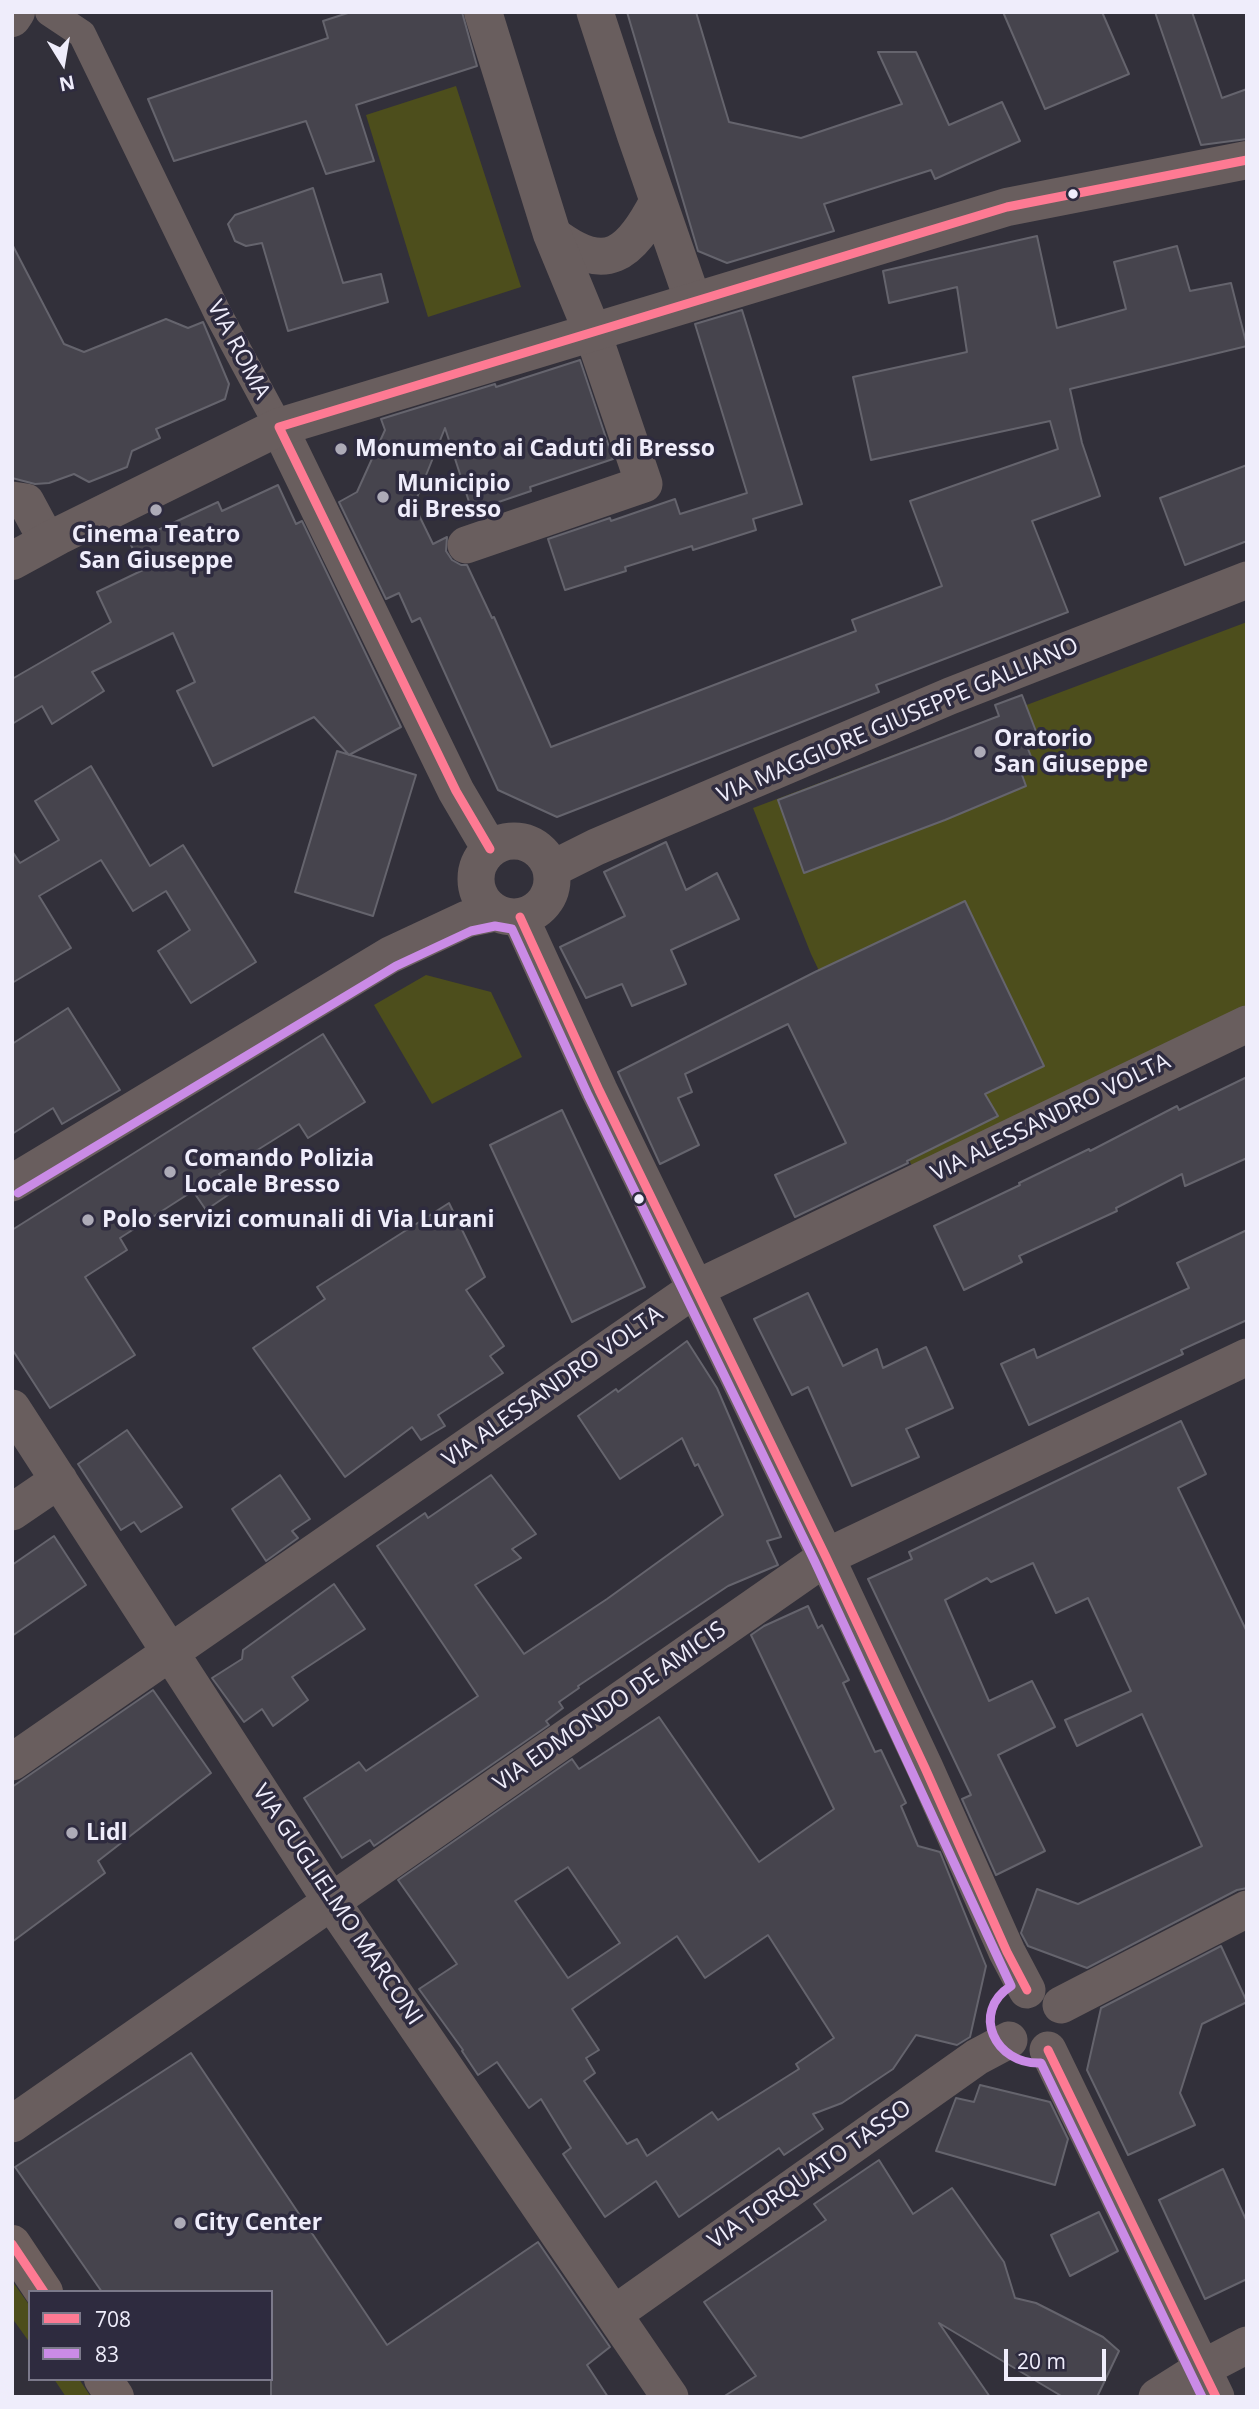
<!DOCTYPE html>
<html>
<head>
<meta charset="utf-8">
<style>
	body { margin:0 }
	#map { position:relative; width:1259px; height:2409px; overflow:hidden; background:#32303a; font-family:"Open Sans",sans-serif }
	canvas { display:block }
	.frame { position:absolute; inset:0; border:14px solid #efedfb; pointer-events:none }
	.legend { position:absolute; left:28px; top:2290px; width:245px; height:91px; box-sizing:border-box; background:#2e2b3f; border:2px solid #7b798a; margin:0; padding:9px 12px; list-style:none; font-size:21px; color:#efedfb }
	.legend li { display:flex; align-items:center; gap:14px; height:35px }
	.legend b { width:35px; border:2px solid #7b798a }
	.north { position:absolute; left:28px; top:28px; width:70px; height:70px; -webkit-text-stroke:5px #2e2b3f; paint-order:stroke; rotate:169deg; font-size:19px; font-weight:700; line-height:28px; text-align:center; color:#efedfb }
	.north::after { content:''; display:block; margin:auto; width:24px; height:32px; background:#efedfb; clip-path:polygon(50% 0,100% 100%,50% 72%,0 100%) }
	.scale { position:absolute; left:1004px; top:2349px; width:102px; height:32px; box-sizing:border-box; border:4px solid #efedfb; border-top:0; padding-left:9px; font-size:21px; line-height:24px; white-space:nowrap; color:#efedfb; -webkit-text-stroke:5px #2e2b3f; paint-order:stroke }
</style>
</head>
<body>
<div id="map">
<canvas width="1259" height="2409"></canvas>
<div class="frame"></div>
<ul class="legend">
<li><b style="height:9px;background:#fe7a93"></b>708</li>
<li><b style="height:9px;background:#ca8be6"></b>83</li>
</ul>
<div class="north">N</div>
<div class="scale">20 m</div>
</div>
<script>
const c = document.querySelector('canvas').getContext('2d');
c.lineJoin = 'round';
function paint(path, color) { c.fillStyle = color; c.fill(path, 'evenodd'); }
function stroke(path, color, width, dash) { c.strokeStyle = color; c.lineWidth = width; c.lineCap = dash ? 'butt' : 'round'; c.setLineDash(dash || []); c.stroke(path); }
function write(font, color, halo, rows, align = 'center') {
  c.font = font + ' "Open Sans",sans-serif'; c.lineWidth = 7; c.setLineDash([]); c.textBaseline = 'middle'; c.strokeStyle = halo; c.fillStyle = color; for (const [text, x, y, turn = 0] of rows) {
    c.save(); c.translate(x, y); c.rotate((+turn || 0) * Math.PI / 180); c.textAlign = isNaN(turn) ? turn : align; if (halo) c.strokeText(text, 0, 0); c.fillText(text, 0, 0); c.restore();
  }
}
paint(new Path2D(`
	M 456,86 L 521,287 L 428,317 L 366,115 Z
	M 1247,622 L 1247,1006 L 913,1168 L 811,954 L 753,808 Z
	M 426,975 L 491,992 L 522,1057 L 432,1104 L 374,1005 Z
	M 12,2281 L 30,2306 L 30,2343 L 12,2318 Z
	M 54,2379 L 79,2379 L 91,2397 L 66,2397 Z`), '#4d4e1c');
const building = new Path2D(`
	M 351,12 L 462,12 L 477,66 L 356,105 L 374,161 L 326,174 L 306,121 L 174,161 L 148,99 L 328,38 L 323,21 Z
	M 627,12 L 696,12 L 729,122 L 801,138 L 902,104 L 878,52 L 916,52 L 949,125 L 1002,102 L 1020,141 L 935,179 L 931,170 L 824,204 L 834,231 L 727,263 L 698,251 Z
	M 1003,12 L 1102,12 L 1129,74 L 1045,109 Z
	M 1155,12 L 1192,12 L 1222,98 L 1247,89 L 1247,139 L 1201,145 Z
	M 313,188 L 343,283 L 381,274 L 388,302 L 288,331 L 262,243 L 246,246 L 235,241 L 228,224 L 235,215 Z
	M 1037,236 L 1057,328 L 1126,309 L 1114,262 L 1177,246 L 1190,291 L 1231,283 L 1247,346 L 1070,389 L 1082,443 L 1100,496 L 1032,521 L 1068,612 L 876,685 L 879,692 L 557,817 L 498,790 L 420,618 L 412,622 L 399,593 L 386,599 L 339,502 L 357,492 L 385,430 L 381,419 L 495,384 L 496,387 L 580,360 L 613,459 L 530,487 L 531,491 L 472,511 L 445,428 L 414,505 L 433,544 L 447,537 L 446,551 L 452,560 L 461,565 L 467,565 L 492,618 L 494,617 L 551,747 L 856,631 L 852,620 L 942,586 L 910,501 L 1058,449 L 1050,421 L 871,460 L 853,377 L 967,352 L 957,287 L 889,303 L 883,271 Z
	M 12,244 L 64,344 L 84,352 L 166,319 L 188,328 L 203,322 L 229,384 L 225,399 L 156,429 L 160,438 L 132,451 L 127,467 L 89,482 L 74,474 L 49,483 L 35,484 L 12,478 Z
	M 742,310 L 802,504 L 753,519 L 756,530 L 693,550 L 692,546 L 625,567 L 626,571 L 565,590 L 548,539 L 610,518 L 611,521 L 675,499 L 680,514 L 747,493 L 695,324 Z
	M 1247,465 L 1247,541 L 1185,565 L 1160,498 Z
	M 278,485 L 296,524 L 302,521 L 401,727 L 349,755 L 314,717 L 213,766 L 177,691 L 195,682 L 173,633 L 92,672 L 104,691 L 52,724 L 42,706 L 12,724 L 12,679 L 111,622 L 97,592 L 143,570 L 130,543 L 218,502 L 222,511 Z
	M 1022,695 L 1037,734 L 1024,739 L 1032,759 L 1018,764 L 1026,786 L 945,820 L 804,873 L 778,800 L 999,716 L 995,705 Z
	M 337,751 L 416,775 L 373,916 L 295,892 Z
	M 91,766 L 150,866 L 183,845 L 256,962 L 191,1003 L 158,951 L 190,930 L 166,891 L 133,911 L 101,860 L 39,896 L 71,948 L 12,983 L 12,851 L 20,863 L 59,840 L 35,801 Z
	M 666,842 L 686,890 L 717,873 L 739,919 L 671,950 L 686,984 L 632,1006 L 622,984 L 586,998 L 560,947 L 625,916 L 604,872 Z
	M 965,901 L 1044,1066 L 985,1094 L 998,1116 L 907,1161 L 908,1163 L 795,1217 L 775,1175 L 846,1143 L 788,1024 L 685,1074 L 692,1092 L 678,1098 L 699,1145 L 660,1164 L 618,1072 L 815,972 Z
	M 68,1008 L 120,1090 L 62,1124 L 53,1108 L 12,1134 L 12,1044 Z
	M 323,1034 L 365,1102 L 308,1138 L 299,1124 L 219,1174 L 231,1193 L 206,1210 L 193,1191 L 120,1238 L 127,1250 L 85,1277 L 135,1355 L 50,1408 L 12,1349 L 12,1230 Z
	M 1247,1077 L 1247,1158 L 1185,1186 L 1182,1174 L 1116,1208 L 1117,1211 L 1019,1256 L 1022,1262 L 964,1290 L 934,1226 L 1020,1185 L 1019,1183 L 1089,1149 L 1090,1151 L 1177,1106 L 1179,1110 Z
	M 562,1110 L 645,1287 L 572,1322 L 490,1145 Z
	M 449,1203 L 485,1277 L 466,1290 L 504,1346 L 490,1356 L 503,1373 L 438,1415 L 445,1426 L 421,1440 L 412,1427 L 345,1477 L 253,1348 L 325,1299 L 317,1287 Z
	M 1247,1230 L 1247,1320 L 1181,1350 L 1183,1354 L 1029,1425 L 1001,1364 L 1034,1349 L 1037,1358 L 1189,1288 L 1177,1263 Z
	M 808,1293 L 843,1366 L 877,1349 L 883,1368 L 926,1347 L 953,1408 L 906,1429 L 919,1457 L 852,1486 L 808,1387 L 792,1395 L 754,1319 Z
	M 687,1341 L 717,1388 L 781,1537 L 767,1541 L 778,1565 L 728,1586 L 578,1686 L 579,1688 L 559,1702 L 563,1708 L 546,1721 L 549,1725 L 374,1846 L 370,1840 L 342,1858 L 304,1798 L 359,1762 L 366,1771 L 478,1696 L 377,1546 L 425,1513 L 428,1518 L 491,1475 L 536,1534 L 512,1549 L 521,1558 L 475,1585 L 524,1654 L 607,1599 L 723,1515 L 698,1464 L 695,1466 L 682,1438 L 620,1479 L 578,1416 L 616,1389 L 618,1392 Z
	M 1181,1421 L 1206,1474 L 1178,1488 L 1247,1632 L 1247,1888 L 1237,1890 L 1087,1968 L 1028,1946 L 1021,1933 L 1037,1889 L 1078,1904 L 1202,1846 L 1142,1714 L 1077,1746 L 1065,1720 L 1131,1691 L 1088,1598 L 1056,1613 L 1033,1563 L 991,1582 L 987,1578 L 945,1600 L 989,1701 L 1032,1681 L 1055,1727 L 998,1755 L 1045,1851 L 996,1875 L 962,1799 L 971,1795 L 868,1579 L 912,1559 L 909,1552 Z
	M 127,1430 L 182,1507 L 141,1532 L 134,1522 L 121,1530 L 78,1464 Z
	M 280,1475 L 310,1519 L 292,1531 L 298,1538 L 266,1561 L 232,1509 Z
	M 54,1536 L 86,1585 L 12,1636 L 12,1565 Z
	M 334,1584 L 365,1629 L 292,1677 L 308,1700 L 273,1726 L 262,1709 L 244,1722 L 212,1678 L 242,1659 L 243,1650 Z
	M 808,1606 L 818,1628 L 822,1625 L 849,1680 L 843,1683 L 875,1752 L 881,1750 L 906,1803 L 901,1806 L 918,1846 L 940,1852 L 986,1966 L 970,2037 L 957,2045 L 916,2035 L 893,2069 L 842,2103 L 813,2114 L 823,2129 L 784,2155 L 779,2148 L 679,2217 L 656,2181 L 605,2217 L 563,2154 L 571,2148 L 541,2099 L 529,2108 L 497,2062 L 478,2075 L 462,2051 L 463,2050 L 419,1989 L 457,1964 L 398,1880 L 572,1759 L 579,1769 L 659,1717 L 759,1862 L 834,1809 L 751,1635 L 764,1626 ZM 568,1867 L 620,1943 L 568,1978 L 515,1901 ZM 768,1935 L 834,2038 L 796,2064 L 799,2069 L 718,2120 L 712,2112 L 647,2156 L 637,2139 L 627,2144 L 584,2081 L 595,2073 L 586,2058 L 599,2050 L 572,2009 L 677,1936 L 705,1978 Z
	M 153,1690 L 211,1773 L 98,1861 L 105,1873 L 12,1942 L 12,1787 Z
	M 1221,1946 L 1247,2002 L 1202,2024 L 1180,2093 L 1195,2125 L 1128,2155 L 1087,2070 L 1101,2008 Z
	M 191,2053 L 387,2345 L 538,2242 L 610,2347 L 587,2365 L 608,2397 L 271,2397 L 271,2292 L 102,2292 L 15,2167 Z
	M 980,2085 L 1050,2102 L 1068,2139 L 1055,2185 L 936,2151 L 956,2098 L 974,2102 Z
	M 879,2160 L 913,2214 L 952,2188 L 1004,2262 L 1015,2298 L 1036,2303 L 1103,2337 L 1119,2351 L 1097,2397 L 1063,2397 L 939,2323 L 990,2397 L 723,2397 L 756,2376 L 704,2302 L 826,2220 L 814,2204 Z
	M 1223,2169 L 1247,2222 L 1247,2279 L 1205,2299 L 1159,2200 Z
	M 1099,2212 L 1118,2251 L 1070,2276 L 1051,2235 Z`);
paint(building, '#46444d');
stroke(building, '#65646d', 2);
stroke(new Path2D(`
	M 49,12 L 82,34 L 217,312 L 279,427`), '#695e5e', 28);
stroke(new Path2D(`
	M 595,12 L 635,134 L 693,301
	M 552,234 C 606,276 630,255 658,201
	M 279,427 L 456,791 L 490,849
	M 12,500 L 26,502 L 47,541
	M 466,545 L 644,484 L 592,331
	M476 879a38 38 0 1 1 76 0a38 38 0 1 1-76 0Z
	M 552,869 L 596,847 L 950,696 L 1247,580
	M 520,917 L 599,1090 L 826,1557 L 925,1768 L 1007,1952 L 1027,1990
	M 12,1183 L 390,955 L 467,919 L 496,913
	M 12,1408 L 331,1901 L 670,2397
	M 12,1512 L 59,1480
	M 12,1762 L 695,1289 L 1247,1024
	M 1061,2005 L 1247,1909
	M 1048,2050 L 1216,2397
	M 12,2124 L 826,1557 L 1247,1357
	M 614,2314 L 977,2057 L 1009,2040
	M 1157,2397 L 1203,2368 L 1247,2345`), '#695e5e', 37);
stroke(new Path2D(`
	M 483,12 L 552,234 L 592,331
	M 12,18 L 16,12
	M 12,561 L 58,536 L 279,427 L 1007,207 L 1247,160`), '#695e5e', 38);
stroke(new Path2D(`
	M 12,2244 L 44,2292
	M 103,2379 L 115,2397`), '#6e605e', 38);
stroke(new Path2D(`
	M 279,427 L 1007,207 L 1247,160
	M 279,427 L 456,791 L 490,849
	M 520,917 L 599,1090 L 826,1557 L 925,1768 L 1007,1952 L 1027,1990
	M 1048,2050 L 1216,2397
	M 12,2244 L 44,2292`), '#fe7a93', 9);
stroke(new Path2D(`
	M 18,1193 L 396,966 L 471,931 L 495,926 L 512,929 L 588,1095 L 815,1562 L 1011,1986 C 970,2012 995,2065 1041,2063 L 1202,2397`), '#ca8be6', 9);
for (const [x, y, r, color] of [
	[1073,194,6,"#efedfb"],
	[341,449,7,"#adabb7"],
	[383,497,7,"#adabb7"],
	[156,510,7,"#adabb7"],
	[980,752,7,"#adabb7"],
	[170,1172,7,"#adabb7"],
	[639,1199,6,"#efedfb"],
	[88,1220,7,"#adabb7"],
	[72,1833,7,"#adabb7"],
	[180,2223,7,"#adabb7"]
]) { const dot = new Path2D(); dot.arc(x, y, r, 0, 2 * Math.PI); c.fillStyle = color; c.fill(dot); stroke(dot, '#2e2b3f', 2.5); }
write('23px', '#efedfb', '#2e2b3f', [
	["VIA ROMA",238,350,62],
	["VIA MAGGIORE GIUSEPPE GALLIANO",898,721,-23],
	["VIA ALESSANDRO VOLTA",1051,1118,-26],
	["VIA ALESSANDRO VOLTA",553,1387,-35],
	["VIA EDMONDO DE AMICIS",610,1707,-35],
	["VIA GUGLIELMO MARCONI",337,1905,56],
	["VIA TORQUATO TASSO",810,2175,-35]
]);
write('bold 23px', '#efedfb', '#2e2b3f', [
	["Monumento ai Caduti di Bresso",355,449],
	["Municipio",397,484],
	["di Bresso",397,510],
	["Cinema Teatro",156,535,"center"],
	["San Giuseppe",156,561,"center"],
	["Oratorio",994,739],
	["San Giuseppe",994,765],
	["Comando Polizia",184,1159],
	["Locale Bresso",184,1185],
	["Polo servizi comunali di Via Lurani",102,1220],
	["Lidl",86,1833],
	["City Center",194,2223]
], 'left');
</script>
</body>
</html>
